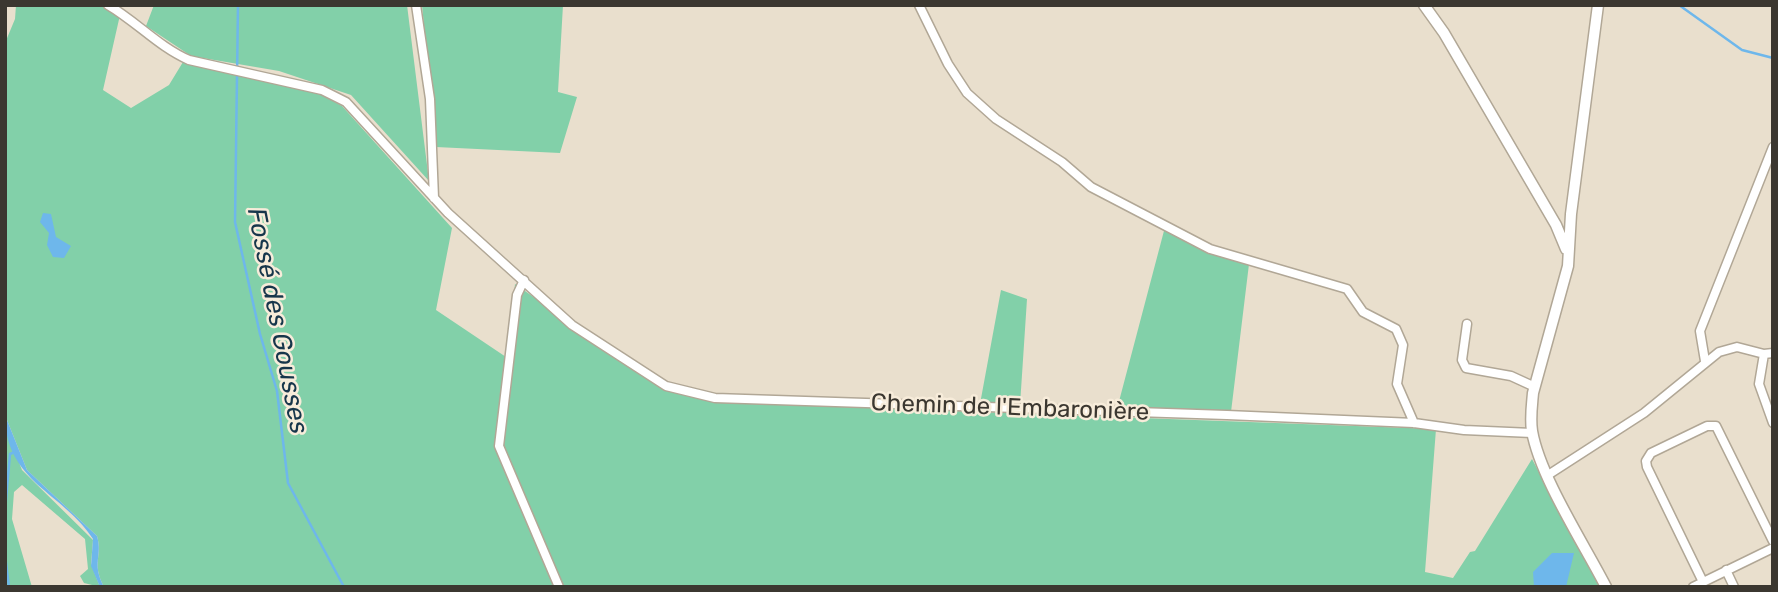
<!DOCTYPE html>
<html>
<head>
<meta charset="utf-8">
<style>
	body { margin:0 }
	#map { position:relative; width:1778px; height:592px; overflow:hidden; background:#e9dfcd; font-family:Rubik,sans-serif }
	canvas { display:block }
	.frame { position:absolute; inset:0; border:7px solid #3b3730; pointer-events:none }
</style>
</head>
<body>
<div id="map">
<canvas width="1778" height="592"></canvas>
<div class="frame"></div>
</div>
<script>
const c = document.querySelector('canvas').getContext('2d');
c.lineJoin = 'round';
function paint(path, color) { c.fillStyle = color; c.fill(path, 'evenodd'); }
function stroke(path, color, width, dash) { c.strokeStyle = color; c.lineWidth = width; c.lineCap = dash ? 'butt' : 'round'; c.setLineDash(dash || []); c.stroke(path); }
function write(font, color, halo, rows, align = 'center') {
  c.font = font + ' Rubik,sans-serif'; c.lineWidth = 5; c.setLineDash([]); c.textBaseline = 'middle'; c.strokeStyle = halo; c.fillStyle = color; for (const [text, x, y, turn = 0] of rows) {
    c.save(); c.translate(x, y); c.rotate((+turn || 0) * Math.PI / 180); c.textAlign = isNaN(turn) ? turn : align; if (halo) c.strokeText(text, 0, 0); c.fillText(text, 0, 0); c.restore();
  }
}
paint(new Path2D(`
	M 16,5 L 102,5 L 120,15 L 103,90 L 131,108 L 169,85 L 183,62 L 318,93 L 342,106 L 452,228 L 436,310 L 506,357 L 496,446 L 556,587 L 104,587 C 91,562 103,557 97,536 L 27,470 L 5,415 L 5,43 L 15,19 Z
	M 154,5 L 407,5 L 429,181 L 351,95 L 279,71 L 191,56 L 146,26 Z
	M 422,5 L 563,5 L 558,92 L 577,97 L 560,153 L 436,147 Z
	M 1165,227 L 1249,264 L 1231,412 L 1117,409 Z
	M 515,284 L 665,389 L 714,402 L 1436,429 L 1425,572 L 1453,578 L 1470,552 L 1475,551 L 1532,459 L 1600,587 L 561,587 L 501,447 Z
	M 1001,290 L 1027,299 L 1020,405 L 980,404 Z
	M 5,426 L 22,470 L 93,540 L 91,564 L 100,587 L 84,583 L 80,576 L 88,569 L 85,539 L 22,485 L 14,492 L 12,519 L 32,587 L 5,587 Z`), '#82d0a9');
paint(new Path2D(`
	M 43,213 L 51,214 L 56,237 L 71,246 L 64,258 L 53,257 L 47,245 L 49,233 L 40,222 Z
	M 5,415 L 27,470 L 97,536 C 103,557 91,562 104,587 L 100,587 L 91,566 L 93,539 C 64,493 5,482 5,415 Z
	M 1552,553 L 1574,553 L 1566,587 L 1534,587 L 1533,572 Z`), '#6eb7eb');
stroke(new Path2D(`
	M 238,5 L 235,222 L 260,334 L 277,391 L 288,483 L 344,587
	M 1679,5 L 1742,50 L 1773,58
	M 5,511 L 10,454 L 15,452
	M 5,555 L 9,587`), '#6eb7eb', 2.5);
const minor = new Path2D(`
	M 108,5 C 137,22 159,47 189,60 L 322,90 L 346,102 L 448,213 L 572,325 L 666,386 L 715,398 L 1227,415 L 1414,423 L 1464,430 L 1532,433
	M 416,5 L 430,99 L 434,198
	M 919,5 L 948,64 L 967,93 L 996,119 L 1062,162 L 1091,187 L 1210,249 L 1347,289 L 1363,312 L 1396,329 L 1403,345 L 1397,384 L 1414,423
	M 524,280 L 517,295 L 499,446 L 559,587
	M 1467,324 L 1462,360 L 1466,368 L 1511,376 L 1535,387
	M 1764,354 L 1759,384 L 1773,423
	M 1705,361 L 1700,331 L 1773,147
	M 1548,475 L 1644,413 L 1719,352 L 1737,347 L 1764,354 L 1773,353
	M 1726,570 L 1734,587
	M 1703,582 L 1647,467 L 1646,461 L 1651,453 L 1707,426 L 1716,426 L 1773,541
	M 1693,587 L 1773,548`);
const tertiary = new Path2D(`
	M 1424,5 L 1444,33 L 1556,225 L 1566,249
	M 1598,5 L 1571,214 L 1568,266 L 1533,393 C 1532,405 1530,418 1532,431 C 1540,477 1584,544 1606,587`);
stroke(minor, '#b1a796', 11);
stroke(tertiary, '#b1a796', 13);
stroke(minor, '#fff', 8);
stroke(tertiary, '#fff', 10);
write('24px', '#3b3730', '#f7ecda', [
	["Chemin de l'Embaronière",1010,408,2]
]);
write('italic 26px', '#16364b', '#f7ecda', [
	["Fossé des Gousses",277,321,79]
]);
</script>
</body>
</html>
